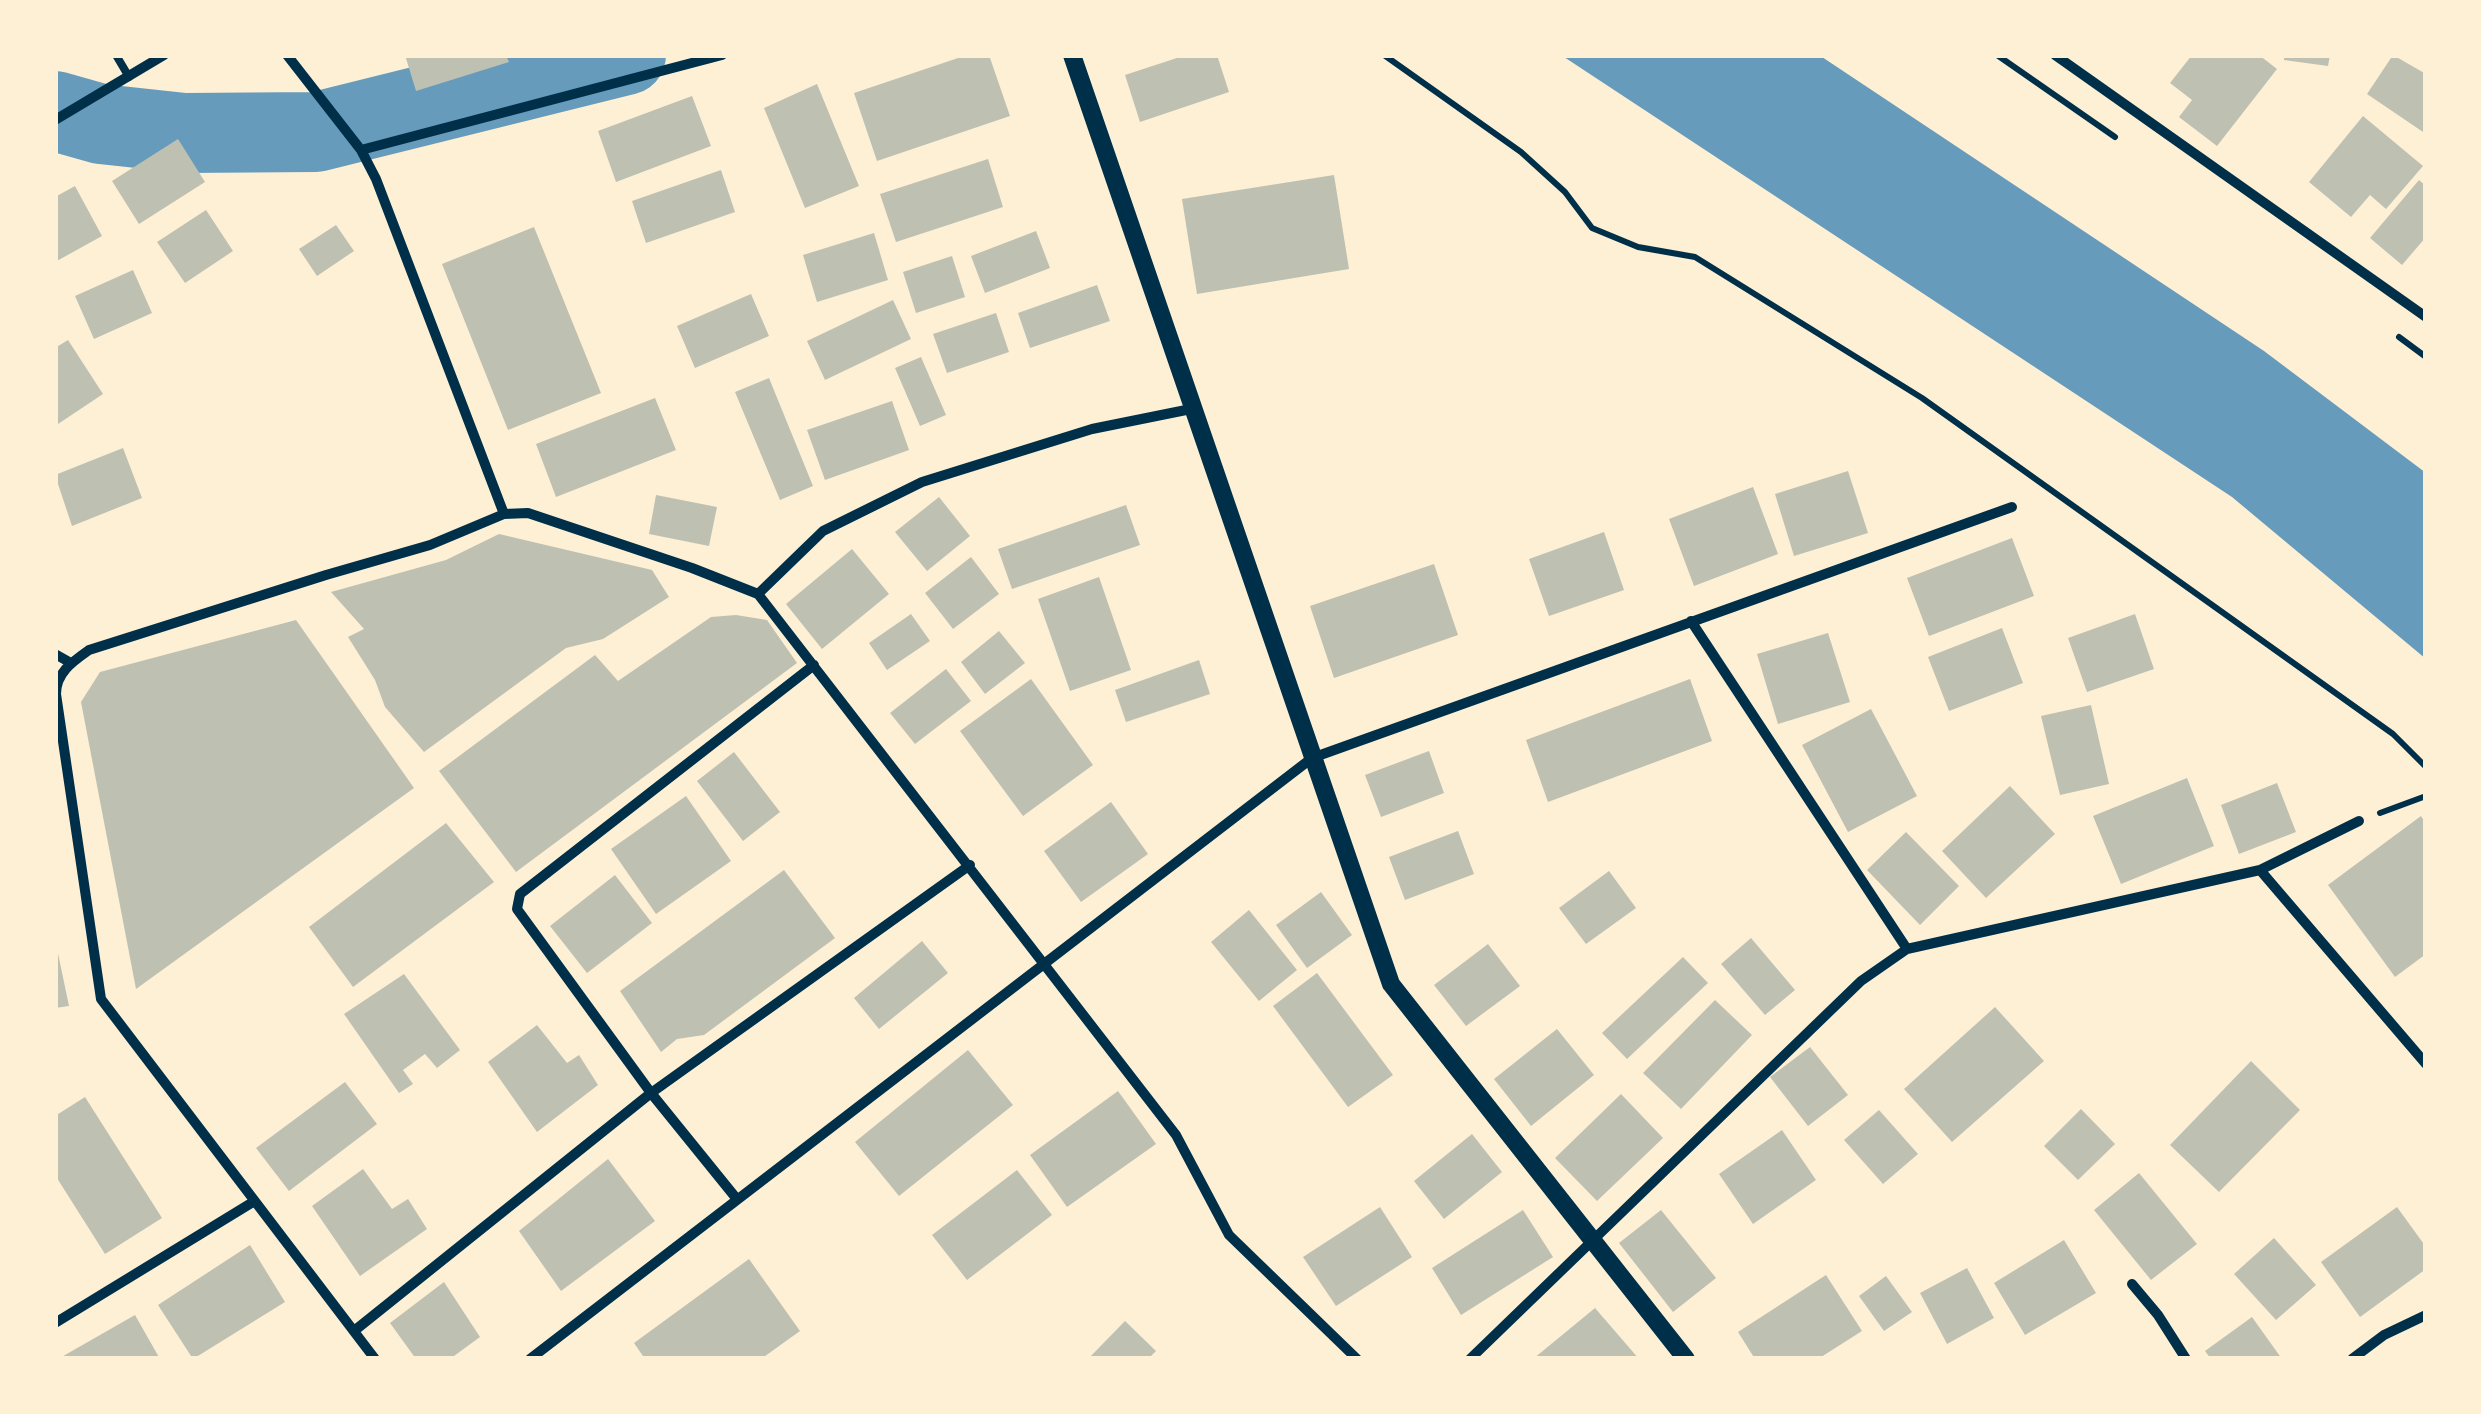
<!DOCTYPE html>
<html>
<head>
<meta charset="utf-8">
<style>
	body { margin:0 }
	#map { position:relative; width:2481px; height:1414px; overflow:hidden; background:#fdf0d5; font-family:"Roboto Serif",serif }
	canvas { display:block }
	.frame { position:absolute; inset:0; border:58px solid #fdf0d5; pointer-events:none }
</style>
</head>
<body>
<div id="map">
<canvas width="2481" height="1414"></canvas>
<div class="frame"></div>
</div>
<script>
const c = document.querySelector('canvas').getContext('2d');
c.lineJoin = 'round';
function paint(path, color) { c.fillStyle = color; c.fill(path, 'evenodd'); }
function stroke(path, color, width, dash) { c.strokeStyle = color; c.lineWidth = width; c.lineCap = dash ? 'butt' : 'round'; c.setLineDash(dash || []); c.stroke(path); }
paint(new Path2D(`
	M 1561,55 L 1819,55 L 2264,351 L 2426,473 L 2426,659 L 2232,497 Z`), '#669bbc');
stroke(new Path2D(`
	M 55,111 L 101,124 L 184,133 L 316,132 L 626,55`), '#669bbc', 80);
paint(new Path2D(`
	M 405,55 L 506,55 L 509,62 L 416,91 Z
	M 967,55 L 989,55 L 1010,116 L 877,161 L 854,93 Z
	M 1186,55 L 1217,55 L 1229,92 L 1140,122 L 1125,75 Z
	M 2192,55 L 2259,55 L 2277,69 L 2217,146 L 2179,117 L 2192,100 L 2170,83 Z
	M 2284,55 L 2330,55 L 2328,66 L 2284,60 Z
	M 2393,55 L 2426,74 L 2426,134 L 2367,94 Z
	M 817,84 L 859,186 L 805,208 L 764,108 Z
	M 692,96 L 711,146 L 616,182 L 598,131 Z
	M 2363,116 L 2423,166 L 2386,209 L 2370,195 L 2351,217 L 2309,182 Z
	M 178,139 L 205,182 L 139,224 L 112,181 Z
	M 988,159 L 1003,207 L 896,242 L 880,194 Z
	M 721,170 L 735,212 L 646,243 L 632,201 Z
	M 1334,175 L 1349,269 L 1197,294 L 1182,199 Z
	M 2419,180 L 2426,186 L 2426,237 L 2402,265 L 2370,238 Z
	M 75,186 L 102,236 L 55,262 L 55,197 Z
	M 206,210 L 233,251 L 185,283 L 157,242 Z
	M 336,225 L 354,251 L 317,276 L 299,249 Z
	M 534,227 L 601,393 L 508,430 L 442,264 Z
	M 1036,231 L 1050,268 L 985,293 L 971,256 Z
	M 874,233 L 888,280 L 817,302 L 803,255 Z
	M 952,256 L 965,297 L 916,313 L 903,272 Z
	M 133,270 L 152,313 L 94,339 L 75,296 Z
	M 1097,285 L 1110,321 L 1030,348 L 1018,313 Z
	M 751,294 L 769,336 L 695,368 L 677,326 Z
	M 893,300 L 911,339 L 825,380 L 807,341 Z
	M 996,313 L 1009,352 L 947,373 L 933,334 Z
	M 68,340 L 103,394 L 55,426 L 55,348 Z
	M 921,357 L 946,415 L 920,426 L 895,368 Z
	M 769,378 L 813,486 L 780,500 L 735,392 Z
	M 655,398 L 676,450 L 556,497 L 536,444 Z
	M 892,401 L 909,450 L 825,480 L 807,430 Z
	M 123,448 L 142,498 L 72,526 L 55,475 Z
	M 1848,471 L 1868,533 L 1794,556 L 1775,494 Z
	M 1753,487 L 1778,554 L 1694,586 L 1669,519 Z
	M 656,495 L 717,507 L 709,546 L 649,534 Z
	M 939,497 L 970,536 L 927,571 L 895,532 Z
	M 1126,505 L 1140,545 L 1012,589 L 998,549 Z
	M 1604,532 L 1624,590 L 1549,616 L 1529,559 Z
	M 499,534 L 652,570 L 669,597 L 603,639 L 566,648 L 424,752 L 385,707 L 375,680 L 348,637 L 364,629 L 331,592 L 446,560 Z
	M 2012,538 L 2034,596 L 1929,636 L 1907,578 Z
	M 852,549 L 889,594 L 822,649 L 786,604 Z
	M 971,557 L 999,594 L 953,629 L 925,593 Z
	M 1434,564 L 1458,635 L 1334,678 L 1310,606 Z
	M 1099,577 L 1131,670 L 1070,691 L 1038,599 Z
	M 911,614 L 930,641 L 887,670 L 869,643 Z
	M 2135,614 L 2154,669 L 2087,692 L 2068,638 Z
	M 736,615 L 767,620 L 797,663 L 516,872 L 439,771 L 595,655 L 618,681 L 711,617 Z
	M 296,620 L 414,788 L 136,989 L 81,702 L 100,672 Z
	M 2002,628 L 2023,683 L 1949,711 L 1928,657 Z
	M 999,631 L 1025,663 L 985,694 L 961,662 Z
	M 1828,633 L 1850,702 L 1778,724 L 1757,654 Z
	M 1199,660 L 1210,694 L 1126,722 L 1115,690 Z
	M 946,669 L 971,701 L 915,744 L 890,713 Z
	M 1031,679 L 1093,765 L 1023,816 L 960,731 Z
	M 1690,679 L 1712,741 L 1548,802 L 1526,740 Z
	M 2091,705 L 2109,784 L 2060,795 L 2041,716 Z
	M 1871,709 L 1917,796 L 1848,832 L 1802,745 Z
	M 1429,751 L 1444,793 L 1381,817 L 1365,775 Z
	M 734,752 L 780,812 L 743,841 L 697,781 Z
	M 2187,778 L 2214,846 L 2121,884 L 2093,816 Z
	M 2277,783 L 2296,832 L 2239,854 L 2221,805 Z
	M 2010,786 L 2055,834 L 1986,898 L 1942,851 Z
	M 686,796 L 731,861 L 656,914 L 611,849 Z
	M 1111,802 L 1148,854 L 1081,902 L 1044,851 Z
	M 2421,816 L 2426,824 L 2426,954 L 2395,977 L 2328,885 Z
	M 446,823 L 494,882 L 353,987 L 309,927 Z
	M 1458,831 L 1474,874 L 1405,900 L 1389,857 Z
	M 1906,832 L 1959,886 L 1920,925 L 1867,870 Z
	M 784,870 L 835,938 L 704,1035 L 677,1039 L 661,1052 L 620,991 Z
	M 1609,871 L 1636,908 L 1586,944 L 1559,908 Z
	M 615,875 L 652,923 L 587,973 L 550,926 Z
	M 1321,892 L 1352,935 L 1307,968 L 1276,925 Z
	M 1249,910 L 1297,970 L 1259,1001 L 1211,942 Z
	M 1751,938 L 1795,990 L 1765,1015 L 1721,964 Z
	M 55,939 L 69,1006 L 55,1008 Z
	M 922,941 L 948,973 L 879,1029 L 854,998 Z
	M 1488,944 L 1520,986 L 1466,1026 L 1434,985 Z
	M 1683,957 L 1708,983 L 1627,1059 L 1602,1033 Z
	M 1317,973 L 1393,1075 L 1348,1107 L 1273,1006 Z
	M 404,974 L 460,1050 L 437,1068 L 425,1054 L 403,1070 L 413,1084 L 399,1093 L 344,1014 Z
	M 1715,1000 L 1752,1035 L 1681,1109 L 1643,1073 Z
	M 1995,1007 L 2044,1061 L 1952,1142 L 1904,1089 Z
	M 537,1025 L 567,1063 L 579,1055 L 598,1085 L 537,1132 L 488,1062 Z
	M 1557,1029 L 1594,1075 L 1531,1126 L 1494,1079 Z
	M 1810,1047 L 1848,1095 L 1808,1126 L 1770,1077 Z
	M 968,1050 L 1013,1105 L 899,1196 L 855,1142 Z
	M 2251,1061 L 2300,1110 L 2219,1192 L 2170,1145 Z
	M 345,1082 L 377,1124 L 289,1191 L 256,1148 Z
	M 1118,1091 L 1156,1144 L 1067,1207 L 1030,1155 Z
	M 1621,1094 L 1663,1138 L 1597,1201 L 1555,1158 Z
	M 85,1097 L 162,1218 L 105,1254 L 55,1175 L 55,1116 Z
	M 2081,1109 L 2115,1144 L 2078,1180 L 2044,1146 Z
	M 1879,1110 L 1918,1154 L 1883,1184 L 1844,1140 Z
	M 1782,1130 L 1816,1180 L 1753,1224 L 1719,1174 Z
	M 1472,1134 L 1502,1172 L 1444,1219 L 1414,1181 Z
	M 608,1159 L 655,1221 L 561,1291 L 519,1231 Z
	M 363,1169 L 392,1209 L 408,1199 L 427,1229 L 360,1276 L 312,1206 Z
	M 1017,1170 L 1052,1215 L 967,1280 L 932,1235 Z
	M 2139,1173 L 2197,1244 L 2151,1280 L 2094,1210 Z
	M 1380,1207 L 1412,1257 L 1336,1306 L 1303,1257 Z
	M 2397,1207 L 2426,1247 L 2426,1269 L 2360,1317 L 2321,1262 Z
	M 1523,1210 L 1553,1257 L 1461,1315 L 1432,1268 Z
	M 1661,1210 L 1716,1278 L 1673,1312 L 1619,1243 Z
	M 2274,1238 L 2316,1285 L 2276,1320 L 2234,1274 Z
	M 2064,1240 L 2096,1293 L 2025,1335 L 1994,1283 Z
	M 250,1245 L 285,1302 L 193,1359 L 158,1305 Z
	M 749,1259 L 800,1331 L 761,1359 L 645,1359 L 634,1343 Z
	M 1967,1268 L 1994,1318 L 1947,1344 L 1920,1293 Z
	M 1826,1275 L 1862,1331 L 1818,1359 L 1755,1359 L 1738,1332 Z
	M 1886,1276 L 1912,1312 L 1884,1331 L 1859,1296 Z
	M 444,1282 L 480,1337 L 454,1356 L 456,1359 L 416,1359 L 390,1323 Z
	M 1595,1308 L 1639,1359 L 1533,1359 Z
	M 135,1315 L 160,1359 L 58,1359 Z
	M 2252,1317 L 2282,1359 L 2211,1359 L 2205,1351 Z
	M 1125,1321 L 1156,1351 L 1148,1359 L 1088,1359 Z`), '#bec0b2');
stroke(new Path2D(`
	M 1384,55 L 1521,152 L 1565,192 L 1592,228 L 1638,247 L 1695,257 L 1922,398 L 2393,734 L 2426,767
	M 1997,55 L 2115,137
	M 2399,337 L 2426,357
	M 2380,813 L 2426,796`), '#003049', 6);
stroke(new Path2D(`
	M 116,55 L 129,77`), '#003049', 8);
stroke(new Path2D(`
	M 287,55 L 361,150 L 376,179 L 504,514
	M 2055,55 L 2426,317
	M 55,120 L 164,55
	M 361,150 L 722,55
	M 758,594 L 1176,1135 L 1229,1235 L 1357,1359
	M 1691,621 L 1907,949
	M 55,654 L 71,663
	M 2260,870 L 2426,1064
	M 736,1198 L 651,1093 L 517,909 L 520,894 L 814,665
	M 2132,1284 L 2158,1315 L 2186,1359
	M 55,1323 L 253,1202
	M 354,1331 L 651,1093 L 970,865
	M 375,1359 L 101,999 L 56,694 C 56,673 72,662 89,650 L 326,575 L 430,545 L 504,514 L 528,513 L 692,568 L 758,594 L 823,531 L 922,482 L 1092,429 L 1191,409
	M 530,1359 L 1312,758 L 2012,507
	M 1470,1359 L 1861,981 L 1907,949 L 2260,870 L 2359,821
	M 2352,1359 L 2384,1335 L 2426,1315`), '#003049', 10);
stroke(new Path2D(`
	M 1072,55 L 1391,984 L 1686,1359`), '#003049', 18);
</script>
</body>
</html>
